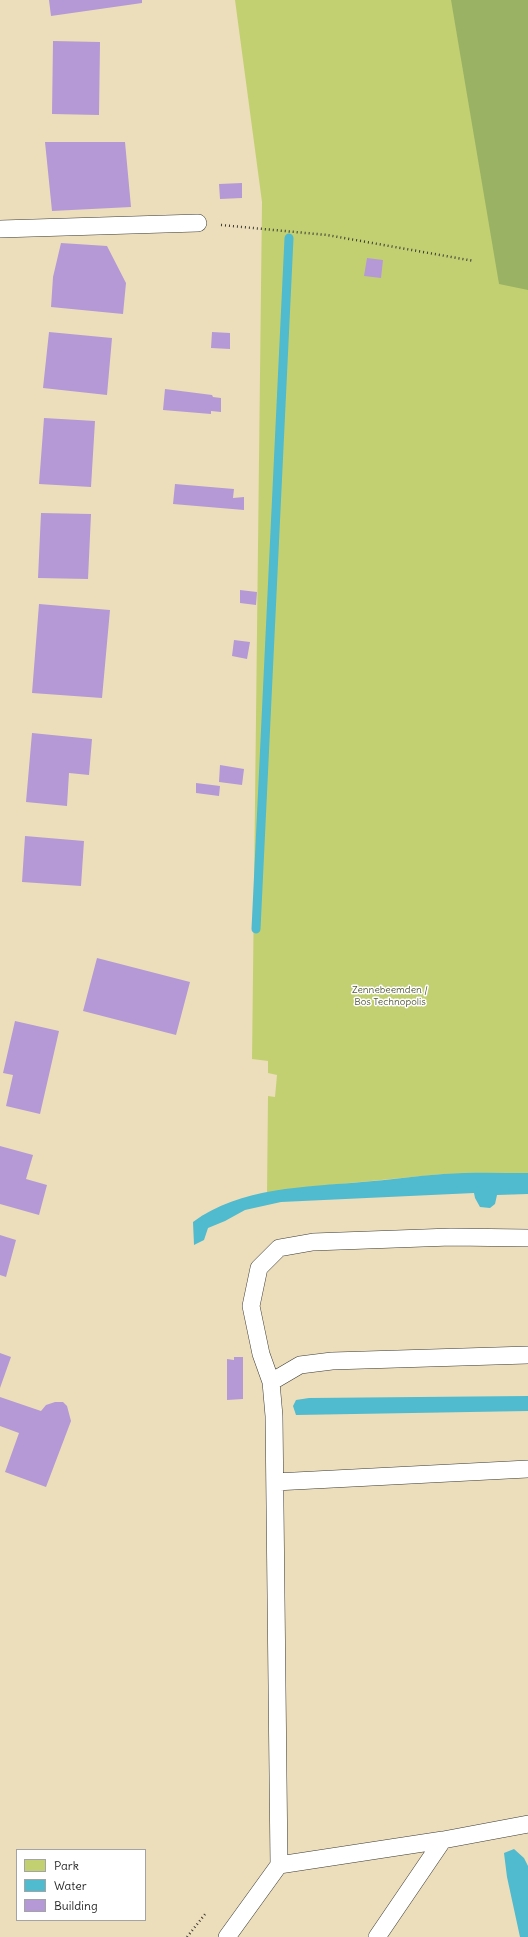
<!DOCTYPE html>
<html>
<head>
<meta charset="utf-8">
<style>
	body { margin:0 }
	#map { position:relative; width:528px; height:1937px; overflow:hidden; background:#ecdebb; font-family:Delius,sans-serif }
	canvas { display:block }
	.legend { position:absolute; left:16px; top:1849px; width:130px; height:72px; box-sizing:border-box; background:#fff; border:1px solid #a4a4a4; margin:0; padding:5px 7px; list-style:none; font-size:12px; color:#1c1c1c }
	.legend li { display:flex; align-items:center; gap:8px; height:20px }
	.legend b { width:20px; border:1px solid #a4a4a4 }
</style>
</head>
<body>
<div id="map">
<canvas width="528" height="1937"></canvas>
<ul class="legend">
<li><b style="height:11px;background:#c3d072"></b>Park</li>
<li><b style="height:11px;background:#50bace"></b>Water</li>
<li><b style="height:11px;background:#b499d6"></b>Building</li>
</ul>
</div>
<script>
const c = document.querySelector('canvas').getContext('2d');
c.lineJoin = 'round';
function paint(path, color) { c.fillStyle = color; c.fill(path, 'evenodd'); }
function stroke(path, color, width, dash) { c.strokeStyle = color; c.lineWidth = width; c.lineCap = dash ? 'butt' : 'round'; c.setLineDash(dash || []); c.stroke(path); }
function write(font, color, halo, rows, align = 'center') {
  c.font = font + ' Delius,sans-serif'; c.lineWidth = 3; c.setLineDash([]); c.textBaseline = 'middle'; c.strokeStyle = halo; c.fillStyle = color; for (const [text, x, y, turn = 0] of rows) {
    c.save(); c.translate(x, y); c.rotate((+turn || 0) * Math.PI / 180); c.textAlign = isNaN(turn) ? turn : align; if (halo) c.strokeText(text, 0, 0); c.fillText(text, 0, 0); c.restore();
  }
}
paint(new Path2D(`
	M 235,0 L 528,0 L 528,1173 L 443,1174 L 309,1187 L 267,1193 L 268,1096 L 275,1097 L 277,1075 L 268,1073 L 268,1061 L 252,1059 L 262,202 Z`), '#c3d072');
paint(new Path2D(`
	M 451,0 L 528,0 L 528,290 L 499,284 Z`), '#9ab264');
paint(new Path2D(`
	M 528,1173 L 528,1194 L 497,1195 L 495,1204 L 490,1208 L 480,1207 L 475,1198 L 474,1193 L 281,1202 L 245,1210 L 225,1221 L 208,1228 L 204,1240 L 194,1245 L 193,1222 C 240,1187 306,1187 362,1182 C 389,1180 416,1176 443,1174 C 471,1172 500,1173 528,1173 Z
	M 528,1396 L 528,1411 L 296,1415 L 293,1406 L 296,1400 L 309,1398 Z
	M 514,1849 L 524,1858 L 528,1866 L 528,1937 L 520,1937 L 507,1877 L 504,1853 Z`), '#50bace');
stroke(new Path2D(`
	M 256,929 C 265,698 280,468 289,238`), '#50bace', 9);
paint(new Path2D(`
	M 49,0 L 142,0 L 142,3 L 51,16 Z
	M 53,41 L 100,42 L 99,115 L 52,114 Z
	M 45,142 L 125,142 L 131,207 L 52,211 Z
	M 242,183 L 242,198 L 220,199 L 219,184 Z
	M 61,243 L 107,246 L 126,283 L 123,314 L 51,307 L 53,277 Z
	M 367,258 L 383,260 L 381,278 L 364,276 Z
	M 49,332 L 112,338 L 107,395 L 43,388 Z
	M 212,332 L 230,333 L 230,349 L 211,348 Z
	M 165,389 L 212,395 L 213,397 L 221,398 L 221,412 L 211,411 L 211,414 L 163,410 Z
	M 44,418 L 95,421 L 91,487 L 39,484 Z
	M 175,484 L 234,489 L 233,498 L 244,497 L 244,510 L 173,504 Z
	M 41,513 L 91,514 L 88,579 L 38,578 Z
	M 240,590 L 257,592 L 256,605 L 240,603 Z
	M 39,604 L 110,610 L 102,698 L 32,693 Z
	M 234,640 L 250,642 L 247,659 L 232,656 Z
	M 32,733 L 92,739 L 89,775 L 69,773 L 67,806 L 26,802 Z
	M 220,765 L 244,769 L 242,785 L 219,782 Z
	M 196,783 L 220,786 L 219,796 L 196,793 Z
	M 25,836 L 84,841 L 81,886 L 22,882 Z
	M 97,958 L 190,982 L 176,1035 L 83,1011 Z
	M 15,1021 L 59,1031 L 40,1114 L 6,1106 L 13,1075 L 3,1073 Z
	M 0,1146 L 33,1155 L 26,1179 L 47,1185 L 39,1215 L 0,1204 Z
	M 0,1235 L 16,1240 L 6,1277 L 0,1275 Z
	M 0,1353 L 11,1357 L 0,1388 Z
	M 234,1357 L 243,1357 L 243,1399 L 227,1400 L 227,1359 L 234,1360 Z
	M 0,1397 L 41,1411 L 46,1405 L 55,1402 L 63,1402 L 67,1406 L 71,1421 L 46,1487 L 5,1472 L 19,1433 L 0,1426 Z`), '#b499d6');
const lane = new Path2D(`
	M 0,229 L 198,223
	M 271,1382 L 300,1365 L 332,1361 L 528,1355
	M 275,1482 L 528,1469
	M 279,1865 L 443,1840 L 528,1824
	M 227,1937 L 279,1865 L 274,1416 L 271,1382 L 261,1354 L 251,1306 L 259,1268 L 279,1248 L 313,1242 L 451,1237 L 528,1238
	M 377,1937 L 443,1840`);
stroke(lane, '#3b3934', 18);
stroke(new Path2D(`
	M 221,225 L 327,235 L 474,261
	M 187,1937 L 206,1913`), '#3b3934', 2.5, [1, 3]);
stroke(lane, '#fff', 17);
write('10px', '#565b3a', '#fff', [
	["Zennebeemden /",390,990],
	["Bos Technopolis",390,1002]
]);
</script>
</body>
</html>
